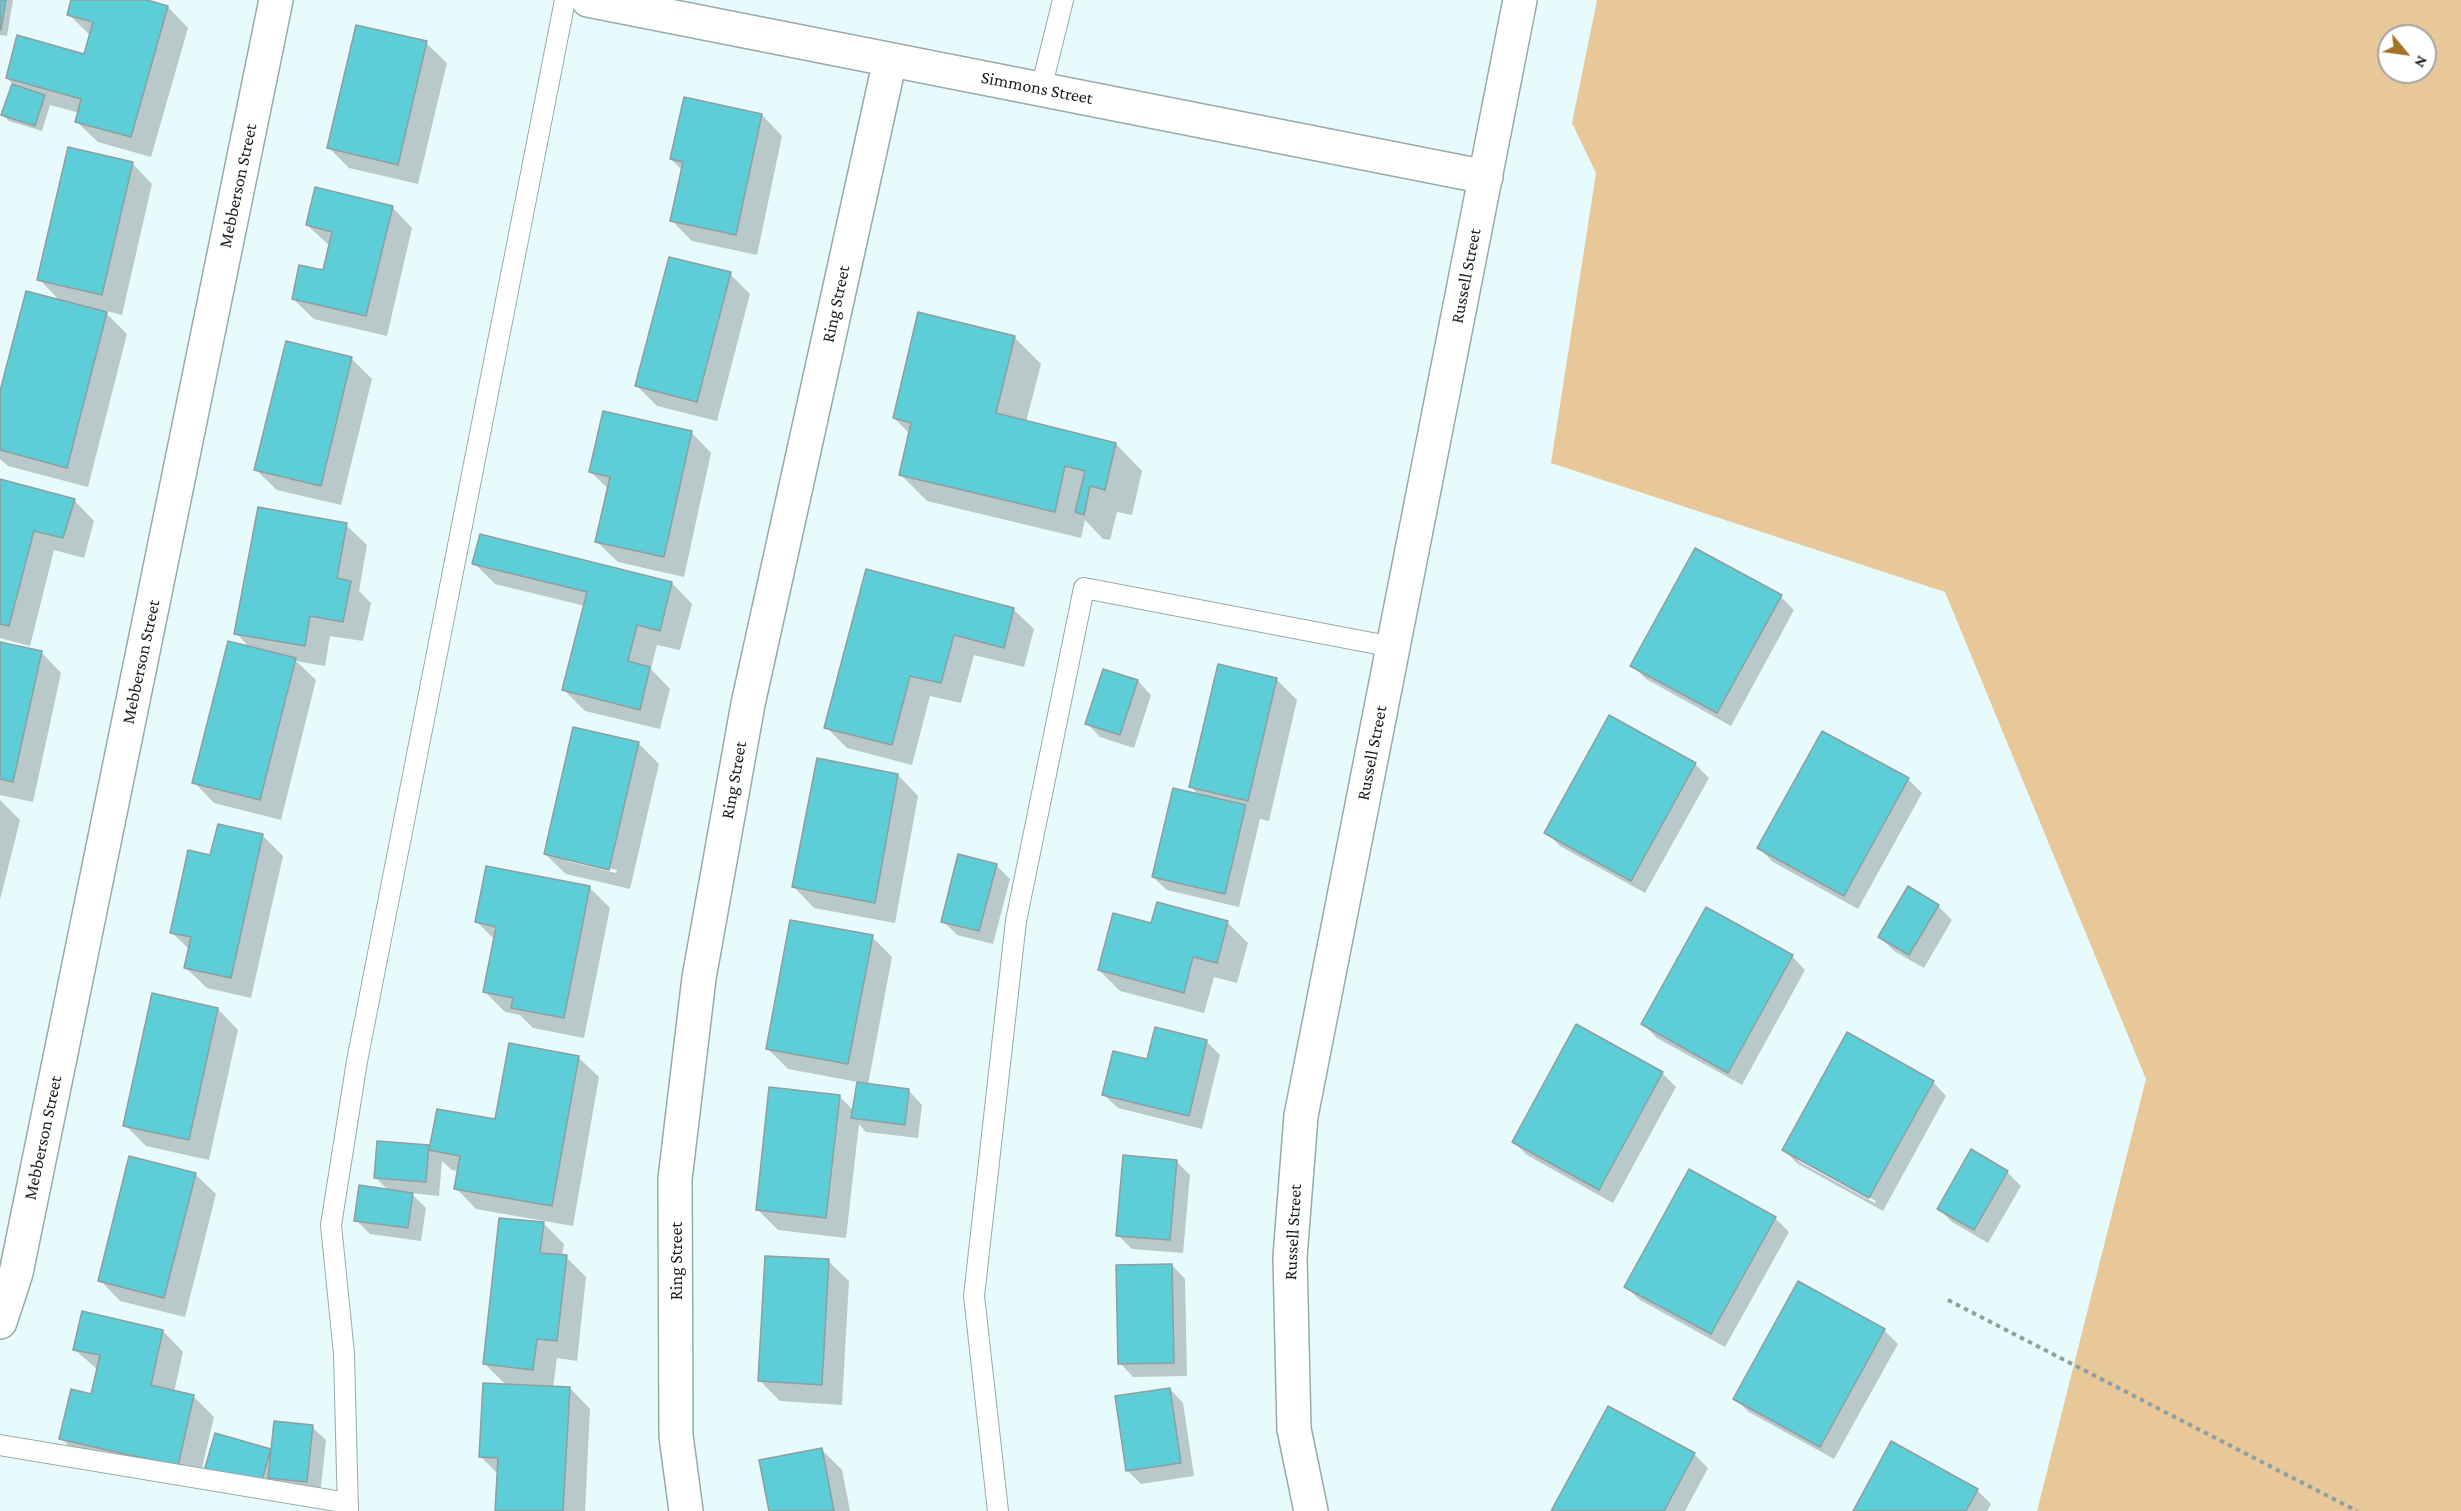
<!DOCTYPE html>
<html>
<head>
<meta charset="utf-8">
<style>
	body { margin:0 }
	#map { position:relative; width:2461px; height:1511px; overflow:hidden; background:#e8fbfc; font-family:"Crimson Pro",serif }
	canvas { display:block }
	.north { position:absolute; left:2377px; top:24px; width:60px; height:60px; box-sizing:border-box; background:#fff; border:2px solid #a3a5a5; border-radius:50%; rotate:119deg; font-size:16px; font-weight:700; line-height:24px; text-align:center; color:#181f1f }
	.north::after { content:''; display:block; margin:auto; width:21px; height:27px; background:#a37428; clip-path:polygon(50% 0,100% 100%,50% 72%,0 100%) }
</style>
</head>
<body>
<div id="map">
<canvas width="2461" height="1511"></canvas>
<div class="north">N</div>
</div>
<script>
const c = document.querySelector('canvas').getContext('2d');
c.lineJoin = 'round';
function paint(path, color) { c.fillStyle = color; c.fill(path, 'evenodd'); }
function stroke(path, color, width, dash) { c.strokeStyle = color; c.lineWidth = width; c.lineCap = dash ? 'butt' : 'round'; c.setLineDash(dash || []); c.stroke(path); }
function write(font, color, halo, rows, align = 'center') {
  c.font = font + ' "Crimson Pro",serif'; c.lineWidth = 6; c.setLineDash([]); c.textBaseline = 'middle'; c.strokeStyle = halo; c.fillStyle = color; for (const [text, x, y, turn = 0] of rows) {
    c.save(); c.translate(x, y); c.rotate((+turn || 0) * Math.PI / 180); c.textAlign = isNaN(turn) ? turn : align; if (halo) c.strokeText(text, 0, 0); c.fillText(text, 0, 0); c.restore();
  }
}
paint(new Path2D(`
	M 1597,0 L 2461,0 L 2461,1511 L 2037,1511 L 2146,1079 L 1945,592 L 1551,463 L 1596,173 L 1572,123 ZM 2389,36 L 2425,36 L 2425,72 L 2389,72 Z`), '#e8c798');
paint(new Path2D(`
	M 0,0 L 13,0 L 7,36 L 0,35 Z
	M 73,0 L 142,0 L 168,7 L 188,28 L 151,157 L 98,142 L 77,122 L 80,113 L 50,105 L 42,131 L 9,121 L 3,115 L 13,84 L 7,78 L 85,55 L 90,35 L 69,15 Z
	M 426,43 L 447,63 L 418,184 L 349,168 L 329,148 Z
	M 762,115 L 782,136 L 757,255 L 692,241 L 672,221 L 682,170 L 671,159 Z
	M 132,163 L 152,184 L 122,315 L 103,310 L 127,334 L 88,487 L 8,466 L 0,459 L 0,397 L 61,302 L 39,279 Z
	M 392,207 L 412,228 L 387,336 L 314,319 L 293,299 L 324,272 L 330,246 L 307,225 Z
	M 730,274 L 750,294 L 717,421 L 657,406 L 637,386 Z
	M 1014,337 L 1041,364 L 1026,422 L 1116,444 L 1142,471 L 1132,515 L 1117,512 L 1110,540 L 1103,539 L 1085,520 L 1081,538 L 927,501 L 900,474 L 910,434 L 894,418 Z
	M 351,358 L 372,379 L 341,505 L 277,490 L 256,470 Z
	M 691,432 L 711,453 L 684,577 L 618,562 L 597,542 L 609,490 L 591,472 Z
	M 0,481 L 74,500 L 94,521 L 84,558 L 54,550 L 30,646 L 0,638 Z
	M 346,525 L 367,545 L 359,591 L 371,603 L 363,641 L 330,636 L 325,666 L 296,661 L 316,680 L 281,820 L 214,803 L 194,782 L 251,649 L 236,633 Z
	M 474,563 L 672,583 L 692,604 L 680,650 L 657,645 L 651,669 L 670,689 L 660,729 L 585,711 L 564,690 L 585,606 L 495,584 Z
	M 867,571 L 1013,609 L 1034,629 L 1024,667 L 974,655 L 961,703 L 930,696 L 912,765 L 847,748 L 826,727 Z
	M 1781,597 L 1794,610 L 1731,726 L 1646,679 L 1632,665 Z
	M 0,643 L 41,652 L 61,673 L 33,802 L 0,795 Z
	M 1220,666 L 1277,680 L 1297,700 L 1269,821 L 1260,819 L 1239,907 L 1167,890 L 1153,877 L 1199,795 L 1191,787 Z
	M 1104,671 L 1138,681 L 1151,695 L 1134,748 L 1100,737 L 1087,723 Z
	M 574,728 L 639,744 L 659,764 L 630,889 L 566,874 L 545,854 ZM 567,858 L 617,870 L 616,873 L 567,861 Z
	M 1695,764 L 1709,778 L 1645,893 L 1560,846 L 1546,832 Z
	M 898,775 L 918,796 L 895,923 L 814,908 L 794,887 Z
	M 1908,779 L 1922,793 L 1858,909 L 1773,862 L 1759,848 Z
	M 0,800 L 20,820 L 0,900 Z
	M 262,835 L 283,856 L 251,998 L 207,988 L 186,968 L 190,950 L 171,932 L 212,857 Z
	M 996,865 L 1010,879 L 993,944 L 957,935 L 943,921 Z
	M 589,887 L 610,908 L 584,1038 L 533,1028 L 520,1015 L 505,1012 L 484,991 L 495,940 L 477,922 Z
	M 1938,906 L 1952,920 L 1924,968 L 1894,951 L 1880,937 Z
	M 1227,922 L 1248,943 L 1237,983 L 1214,977 L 1204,1013 L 1120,991 L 1099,970 L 1153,925 Z
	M 872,937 L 892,957 L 868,1085 L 909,1091 L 922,1105 L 918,1138 L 866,1132 L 859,1124 L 846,1238 L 778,1230 L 758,1210 L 839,1096 L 854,1111 L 858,1082 L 788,1069 L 768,1049 Z
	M 1792,956 L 1805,970 L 1742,1085 L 1657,1038 L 1643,1024 Z
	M 153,995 L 218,1009 L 238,1030 L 209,1160 L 146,1146 L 125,1125 Z
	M 1206,1041 L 1220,1055 L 1202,1129 L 1118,1108 L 1104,1095 L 1148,1061 Z
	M 578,1057 L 599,1077 L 573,1226 L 476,1209 L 456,1188 L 459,1171 L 452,1170 L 442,1161 L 439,1196 L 411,1193 L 426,1208 L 421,1241 L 370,1234 L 356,1220 L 389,1191 L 376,1178 L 429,1146 L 431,1149 L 496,1121 Z
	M 1662,1073 L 1676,1087 L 1613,1203 L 1527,1155 L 1514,1142 Z
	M 1933,1082 L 1946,1096 L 1883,1211 L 1798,1164 L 1784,1150 ZM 1798,1157 L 1876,1201 L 1875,1203 L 1798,1161 Z
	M 1176,1161 L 1190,1175 L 1183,1253 L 1132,1249 L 1118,1235 Z
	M 2007,1172 L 2021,1186 L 1988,1243 L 1952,1222 L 1939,1209 Z
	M 195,1174 L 216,1194 L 185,1317 L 120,1301 L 100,1280 Z
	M 1775,1218 L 1789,1232 L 1725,1347 L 1640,1300 L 1626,1287 Z
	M 543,1223 L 564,1244 L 562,1256 L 566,1257 L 586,1277 L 577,1361 L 557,1358 L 553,1388 L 570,1388 L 590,1409 L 585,1511 L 496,1511 L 498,1474 L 480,1456 L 506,1385 L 485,1364 Z
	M 828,1261 L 849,1281 L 842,1405 L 780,1401 L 760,1381 Z
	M 1172,1265 L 1185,1279 L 1187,1376 L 1133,1377 L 1120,1363 Z
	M 1884,1330 L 1898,1344 L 1834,1459 L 1749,1412 L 1735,1399 Z
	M 163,1331 L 183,1352 L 174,1392 L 193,1396 L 214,1417 L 198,1485 L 82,1459 L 61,1438 L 92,1395 L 98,1370 L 74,1349 Z
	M 1170,1389 L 1183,1403 L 1194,1476 L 1141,1484 L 1127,1470 Z
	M 1609,1408 L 1695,1455 L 1708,1468 L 1685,1511 L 1552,1511 Z
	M 312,1427 L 326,1440 L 320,1495 L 273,1500 L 216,1435 L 272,1451 Z
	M 821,1449 L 842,1470 L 850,1511 L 770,1511 Z
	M 1977,1490 L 1991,1504 L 1987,1511 L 1854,1511 Z`), '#0003');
const building = new Path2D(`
	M 0,0 L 6,0 L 1,30 L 0,30 Z
	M 71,0 L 147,0 L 168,6 L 131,137 L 75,122 L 81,99 L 6,78 L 17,35 L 84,54 L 93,22 L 67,15 Z
	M 356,25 L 427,41 L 398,165 L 327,148 Z
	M 12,84 L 45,95 L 35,126 L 1,115 Z
	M 684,97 L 762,114 L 736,235 L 670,221 L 683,162 L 670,159 Z
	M 68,147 L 133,162 L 102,295 L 37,280 Z
	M 315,187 L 393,206 L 366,316 L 292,299 L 299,265 L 323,270 L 332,232 L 306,225 Z
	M 669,257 L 731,272 L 697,402 L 635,386 Z
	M 26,291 L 107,312 L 67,468 L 0,450 L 0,391 Z
	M 918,312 L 1015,336 L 996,413 L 1116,443 L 1105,490 L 1090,486 L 1084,515 L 1075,512 L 1085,471 L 1065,466 L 1055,512 L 899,475 L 911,423 L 893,418 Z
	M 286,341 L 352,357 L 321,486 L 254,470 Z
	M 603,411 L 692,431 L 664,557 L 595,542 L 610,477 L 589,472 Z
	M 0,479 L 75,499 L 63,538 L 34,531 L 9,626 L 0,624 Z
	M 258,507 L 347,523 L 337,578 L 351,581 L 343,622 L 310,616 L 305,646 L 234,634 Z
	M 480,534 L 672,582 L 660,631 L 637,625 L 628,661 L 650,667 L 640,710 L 562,690 L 587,592 L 472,564 Z
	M 1695,548 L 1782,595 L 1717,713 L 1630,666 Z
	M 866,569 L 1014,608 L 1004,648 L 954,635 L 941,683 L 910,676 L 892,745 L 824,728 Z
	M 228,641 L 296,658 L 260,800 L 192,783 Z
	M 0,642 L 42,651 L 13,782 L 0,779 Z
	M 1218,664 L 1277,678 L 1248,801 L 1189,787 Z
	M 1103,669 L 1138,680 L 1120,735 L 1085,724 Z
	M 1609,715 L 1696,763 L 1631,881 L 1544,833 Z
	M 573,727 L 639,742 L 609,870 L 544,854 Z
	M 1822,731 L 1909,778 L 1844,896 L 1757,848 Z
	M 817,758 L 898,774 L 875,903 L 792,887 Z
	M 1173,788 L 1246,805 L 1225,894 L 1152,877 Z
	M 218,824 L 263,834 L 231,978 L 184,968 L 191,937 L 170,933 L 188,850 L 210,855 Z
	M 958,854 L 997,864 L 979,931 L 941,922 Z
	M 486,866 L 590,886 L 564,1018 L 511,1008 L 513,998 L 483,992 L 496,927 L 475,922 Z
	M 1908,886 L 1939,905 L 1909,955 L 1878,937 Z
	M 1157,902 L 1228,921 L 1217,963 L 1193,957 L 1184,993 L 1098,970 L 1113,913 L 1151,923 Z
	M 1706,907 L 1793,955 L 1728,1073 L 1641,1024 Z
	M 790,920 L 873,935 L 848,1064 L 766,1049 Z
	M 152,993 L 218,1008 L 189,1140 L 123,1126 Z
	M 1576,1024 L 1663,1072 L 1599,1190 L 1512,1142 Z
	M 1155,1027 L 1207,1040 L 1189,1116 L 1102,1095 L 1113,1051 L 1147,1059 Z
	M 1847,1032 L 1934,1081 L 1869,1198 L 1782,1150 Z
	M 509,1043 L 579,1056 L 552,1206 L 454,1189 L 460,1156 L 429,1150 L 437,1109 L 495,1119 Z
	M 857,1082 L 909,1089 L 905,1125 L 851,1118 Z
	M 769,1087 L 840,1095 L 826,1218 L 756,1210 Z
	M 377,1141 L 429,1145 L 426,1182 L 374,1178 Z
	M 1971,1149 L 2008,1171 L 1974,1230 L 1937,1209 Z
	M 1123,1155 L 1177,1160 L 1170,1240 L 1116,1236 Z
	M 129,1156 L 196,1173 L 164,1298 L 98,1281 Z
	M 1689,1169 L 1776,1217 L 1711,1334 L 1624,1287 Z
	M 359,1185 L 413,1193 L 408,1228 L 354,1221 Z
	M 499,1218 L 544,1222 L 540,1253 L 567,1255 L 557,1341 L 537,1339 L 533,1370 L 483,1364 Z
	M 765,1256 L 829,1259 L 822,1385 L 758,1381 Z
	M 1172,1264 L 1174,1363 L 1118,1364 L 1116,1265 Z
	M 1798,1281 L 1885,1329 L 1820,1447 L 1733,1399 Z
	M 82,1311 L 163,1330 L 151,1385 L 194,1395 L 178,1466 L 59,1439 L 71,1389 L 91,1394 L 100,1355 L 73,1350 Z
	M 483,1383 L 570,1387 L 563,1511 L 495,1511 L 498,1458 L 479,1457 Z
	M 1170,1388 L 1181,1463 L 1126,1471 L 1115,1396 Z
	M 1608,1406 L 1695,1453 L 1664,1511 L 1551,1511 Z
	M 274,1421 L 313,1425 L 307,1482 L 268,1478 Z
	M 215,1433 L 271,1449 L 260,1487 L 204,1471 Z
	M 1891,1441 L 1978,1489 L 1966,1511 L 1853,1511 Z
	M 822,1448 L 834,1511 L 769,1511 L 759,1460 Z`);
paint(building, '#5dcdd7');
stroke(building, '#8d9fa0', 1.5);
const service = new Path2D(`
	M 1041,89 L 1063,0
	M 0,1445 L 348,1503
	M 348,1511 L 344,1354 L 331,1225 L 357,1061 L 565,0
	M 998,1511 L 974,1296 L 1016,921 L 1084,588 L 1393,647`);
const minor = new Path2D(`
	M 588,0 L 1486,177
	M 0,1322 L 16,1273 L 276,0
	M 686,1511 L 676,1436 L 675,1179 L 699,978 L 748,704 L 890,60
	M 1311,1511 L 1294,1429 L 1290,1257 L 1301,1116 L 1520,0`);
stroke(service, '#98aaac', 22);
stroke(minor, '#98aaac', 36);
stroke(new Path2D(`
	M 1948,1300 L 2357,1511`), '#919fa0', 4, [4.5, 4.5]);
stroke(service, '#fff', 20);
stroke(minor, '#fff', 33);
write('18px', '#181f1f', '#fff', [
	["Simmons Street",1037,88,11],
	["Mebberson Street",238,186,-78],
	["Russell Street",1466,276,-79],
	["Ring Street",836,304,-78],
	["Mebberson Street",141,662,-78],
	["Russell Street",1372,753,-79],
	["Ring Street",734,780,-80],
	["Mebberson Street",43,1138,-78],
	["Russell Street",1293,1232,-87],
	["Ring Street",676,1261,-90]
]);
</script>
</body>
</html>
